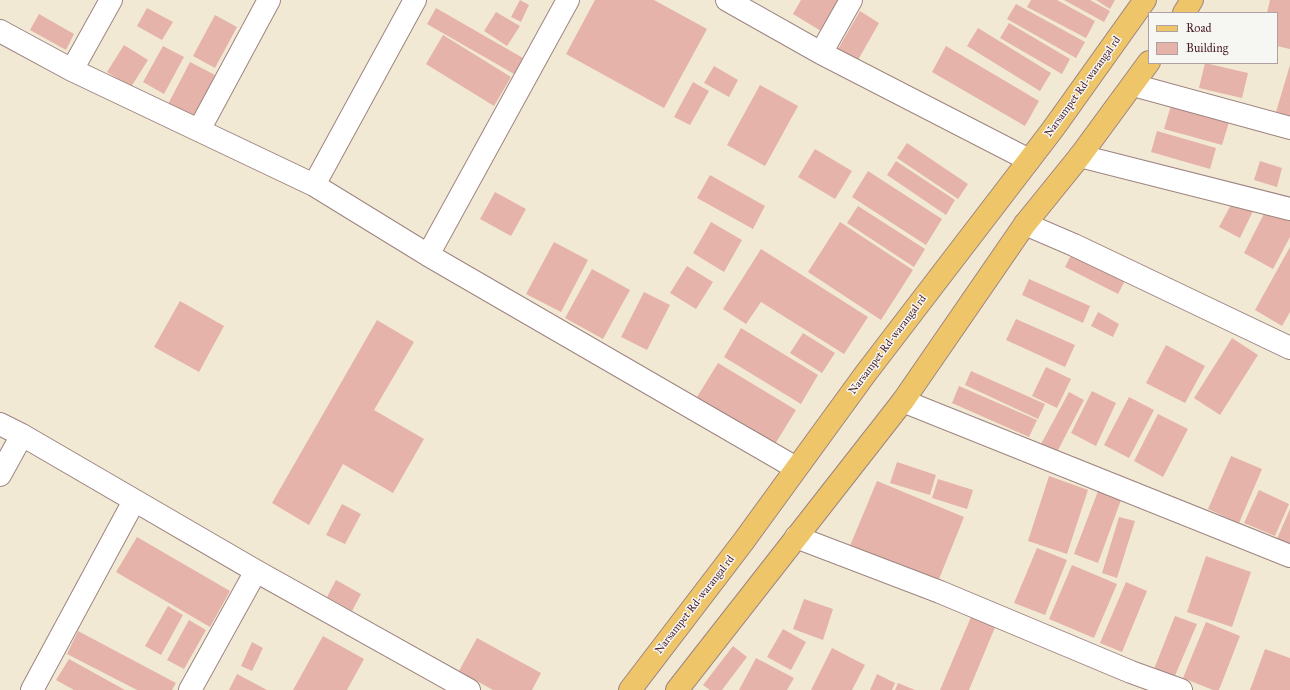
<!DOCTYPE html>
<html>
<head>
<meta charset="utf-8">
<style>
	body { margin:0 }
	#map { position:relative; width:1290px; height:690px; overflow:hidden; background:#f2e9d5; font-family:"IM FELL Great Primer",serif }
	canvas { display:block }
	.legend { position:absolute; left:1148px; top:12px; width:130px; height:52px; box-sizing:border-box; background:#f6f6f2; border:1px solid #b1a0a2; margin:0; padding:5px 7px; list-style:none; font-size:12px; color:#4a1f2b }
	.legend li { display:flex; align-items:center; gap:8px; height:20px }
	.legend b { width:20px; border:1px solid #b1a0a2 }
</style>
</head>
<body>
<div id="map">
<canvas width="1290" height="690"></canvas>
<ul class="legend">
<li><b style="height:5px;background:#eec569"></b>Road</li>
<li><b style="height:11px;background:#e5b3a9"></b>Building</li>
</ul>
</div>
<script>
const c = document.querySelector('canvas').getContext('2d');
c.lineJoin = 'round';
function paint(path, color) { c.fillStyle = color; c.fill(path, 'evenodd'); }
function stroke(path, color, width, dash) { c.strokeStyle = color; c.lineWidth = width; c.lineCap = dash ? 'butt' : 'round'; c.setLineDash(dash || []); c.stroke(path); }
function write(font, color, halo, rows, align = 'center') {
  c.font = font + ' "IM FELL Great Primer",serif'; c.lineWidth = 3; c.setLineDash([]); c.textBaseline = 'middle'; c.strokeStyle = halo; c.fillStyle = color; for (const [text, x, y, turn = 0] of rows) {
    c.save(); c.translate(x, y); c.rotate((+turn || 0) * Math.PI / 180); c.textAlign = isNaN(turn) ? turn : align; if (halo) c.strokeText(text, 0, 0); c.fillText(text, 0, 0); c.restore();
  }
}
paint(new Path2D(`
	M 520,0 L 529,5 L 521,22 L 511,17 Z
	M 595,0 L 654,0 L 707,29 L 664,108 L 566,54 Z
	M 801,0 L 840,0 L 821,31 L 793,14 Z
	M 1031,0 L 1057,0 L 1095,21 L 1086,38 L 1027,7 Z
	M 1064,0 L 1090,0 L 1110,11 L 1104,22 Z
	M 1096,0 L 1115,0 L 1110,9 Z
	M 1270,0 L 1290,0 L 1290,49 L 1277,46 L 1277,13 L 1267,13 Z
	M 1016,4 L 1085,42 L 1076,58 L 1007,19 Z
	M 147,8 L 173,22 L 162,40 L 137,26 Z
	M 436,8 L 523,58 L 514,74 L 427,24 Z
	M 860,11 L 879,23 L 858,60 L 838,49 Z
	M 496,12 L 520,26 L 507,46 L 484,31 Z
	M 39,14 L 74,34 L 66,50 L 30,30 Z
	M 215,15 L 237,27 L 215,68 L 193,56 Z
	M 1009,23 L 1070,59 L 1062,74 L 1000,38 Z
	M 978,28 L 1051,73 L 1040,91 L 967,46 Z
	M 443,35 L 511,77 L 494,106 L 426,64 Z
	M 124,45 L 148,60 L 131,87 L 107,72 Z
	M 163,46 L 184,57 L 164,94 L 143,82 Z
	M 946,46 L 1039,101 L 1025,126 L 932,72 Z
	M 190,62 L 215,75 L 192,121 L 166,108 Z
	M 1205,63 L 1248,73 L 1242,98 L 1199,88 Z
	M 1290,65 L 1290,116 L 1276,112 Z
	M 714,66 L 738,80 L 729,97 L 704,83 Z
	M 693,82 L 709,91 L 690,125 L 674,117 Z
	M 760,85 L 798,106 L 765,166 L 727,145 Z
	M 1172,102 L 1230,119 L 1222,145 L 1164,129 Z
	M 1157,131 L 1216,148 L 1210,169 L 1151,152 Z
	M 907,143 L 968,184 L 958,199 L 897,158 Z
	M 815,149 L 852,171 L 835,199 L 798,177 Z
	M 896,161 L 955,200 L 946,215 L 887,175 Z
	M 1260,161 L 1282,168 L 1277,187 L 1254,180 Z
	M 868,171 L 942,219 L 926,245 L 852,197 Z
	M 710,175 L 765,206 L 753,229 L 697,198 Z
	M 495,192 L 526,209 L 511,236 L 480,219 Z
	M 1233,201 L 1253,211 L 1240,238 L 1219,227 Z
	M 1269,204 L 1290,215 L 1290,237 L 1273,269 L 1244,253 Z
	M 858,206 L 925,249 L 914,267 L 847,223 Z
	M 711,222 L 742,240 L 724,272 L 693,253 Z
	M 840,222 L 913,270 L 881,320 L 808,272 Z
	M 554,242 L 588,260 L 561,312 L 526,294 Z
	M 1290,247 L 1290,312 L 1282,326 L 1255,310 Z
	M 761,249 L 868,317 L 844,354 L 761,302 L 746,324 L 723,309 Z
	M 1074,249 L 1128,275 L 1118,294 L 1065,267 Z
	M 687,266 L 713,282 L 696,309 L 670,293 Z
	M 592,269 L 630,290 L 603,339 L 565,318 Z
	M 1029,279 L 1090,306 L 1083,323 L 1022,295 Z
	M 644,292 L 670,305 L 647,350 L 621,337 Z
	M 180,301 L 224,326 L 199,372 L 154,347 Z
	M 1098,312 L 1119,324 L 1113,337 L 1091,326 Z
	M 1016,319 L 1075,345 L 1065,367 L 1006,340 Z
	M 377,320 L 414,342 L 374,410 L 424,439 L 393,493 L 343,464 L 309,525 L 272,503 Z
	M 741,328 L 818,375 L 801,404 L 724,357 Z
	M 803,333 L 835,353 L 822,373 L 790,353 Z
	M 1232,338 L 1258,355 L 1220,415 L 1194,398 Z
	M 1166,345 L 1205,366 L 1185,403 L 1146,383 Z
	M 718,363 L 796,410 L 775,444 L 697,397 Z
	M 1046,367 L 1071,379 L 1057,408 L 1032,396 Z
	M 971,371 L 1045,404 L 1038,419 L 965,385 Z
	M 959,386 L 1037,420 L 1029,437 L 952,403 Z
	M 1092,391 L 1116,403 L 1096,446 L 1071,433 Z
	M 1069,392 L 1084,400 L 1057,452 L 1041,444 Z
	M 1129,397 L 1154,410 L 1129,458 L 1104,445 Z
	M 1158,414 L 1188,429 L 1163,477 L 1134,461 Z
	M 1231,456 L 1262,469 L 1239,523 L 1208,509 Z
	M 897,462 L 936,475 L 930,495 L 890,483 Z
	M 1049,476 L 1088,490 L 1067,554 L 1028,541 Z
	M 938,479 L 973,490 L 967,509 L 932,498 Z
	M 877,481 L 964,517 L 937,584 L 849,548 Z
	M 1259,490 L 1289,504 L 1275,536 L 1244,523 Z
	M 1098,491 L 1121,500 L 1098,563 L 1074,554 Z
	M 342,504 L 361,514 L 345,544 L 326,535 Z
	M 1290,509 L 1290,549 L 1275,543 Z
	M 1119,517 L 1135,521 L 1117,578 L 1102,573 Z
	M 137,537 L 230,591 L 210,627 L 116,572 Z
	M 1037,548 L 1067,560 L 1045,615 L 1014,603 Z
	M 1206,556 L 1251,572 L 1232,627 L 1187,612 Z
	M 1072,565 L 1117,584 L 1094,638 L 1049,619 Z
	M 336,580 L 361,594 L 352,611 L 327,597 Z
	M 1126,582 L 1147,591 L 1122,652 L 1100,643 Z
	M 804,599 L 833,609 L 823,640 L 793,629 Z
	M 168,606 L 183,615 L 161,655 L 145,646 Z
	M 974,610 L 998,620 L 969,690 L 940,690 Z
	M 1175,616 L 1197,624 L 1174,678 L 1154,669 Z
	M 189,620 L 206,630 L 184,669 L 167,660 Z
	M 1206,622 L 1240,636 L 1219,690 L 1213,690 L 1183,678 Z
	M 783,629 L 806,642 L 791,670 L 767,657 Z
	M 78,631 L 176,683 L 172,690 L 137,690 L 67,654 Z
	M 323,636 L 364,659 L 347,690 L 293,690 Z
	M 477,638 L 541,673 L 532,690 L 493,690 L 459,671 Z
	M 252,642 L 263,648 L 252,671 L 241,666 Z
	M 733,646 L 747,657 L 722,690 L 710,690 L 703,685 Z
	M 832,648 L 865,665 L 852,690 L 811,690 Z
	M 1265,649 L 1290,658 L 1290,690 L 1250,690 Z
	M 756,658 L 794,678 L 787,690 L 739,690 Z
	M 69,659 L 125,690 L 74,690 L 56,680 Z
	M 237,674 L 267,690 L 229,690 Z
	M 877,674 L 895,683 L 892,690 L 870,690 Z
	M 898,683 L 915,690 L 895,690 Z`), '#e5b3a9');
const minor = new Path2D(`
	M 727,0 L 821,53 L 1029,160
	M 0,31 L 72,70 L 314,185 L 428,255 L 796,468
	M 821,53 L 851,0
	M 72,70 L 111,0
	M 1133,85 L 1290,128
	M 199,130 L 269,0
	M 1080,156 L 1290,209
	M 314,185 L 415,0
	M 1025,224 L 1074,245 L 1290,348
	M 428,255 L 568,0
	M 903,401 L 1290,556
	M 0,424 L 22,435 L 256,571 L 469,690
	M 0,475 L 22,435
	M 796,537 L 940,592 L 1131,672 L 1181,690
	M 32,690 L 134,501
	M 190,690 L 256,571`);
const major = new Path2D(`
	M 1184,13 L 1192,0
	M 630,690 L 743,542 L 866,373 L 1053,129 L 1145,0
	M 677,690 L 903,401 L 1025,224 L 1080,156 L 1149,62`);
stroke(minor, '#9e8480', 24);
stroke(major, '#9e8480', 24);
stroke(minor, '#fff', 22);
stroke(major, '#eec569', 22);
write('11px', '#4a1f2b', '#f6f6f2', [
	["Narsampet Rd-warangal rd",1083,87,-54],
	["Narsampet Rd-warangal rd",888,345,-53],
	["Narsampet Rd-warangal rd",695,605,-52]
]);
</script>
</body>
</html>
